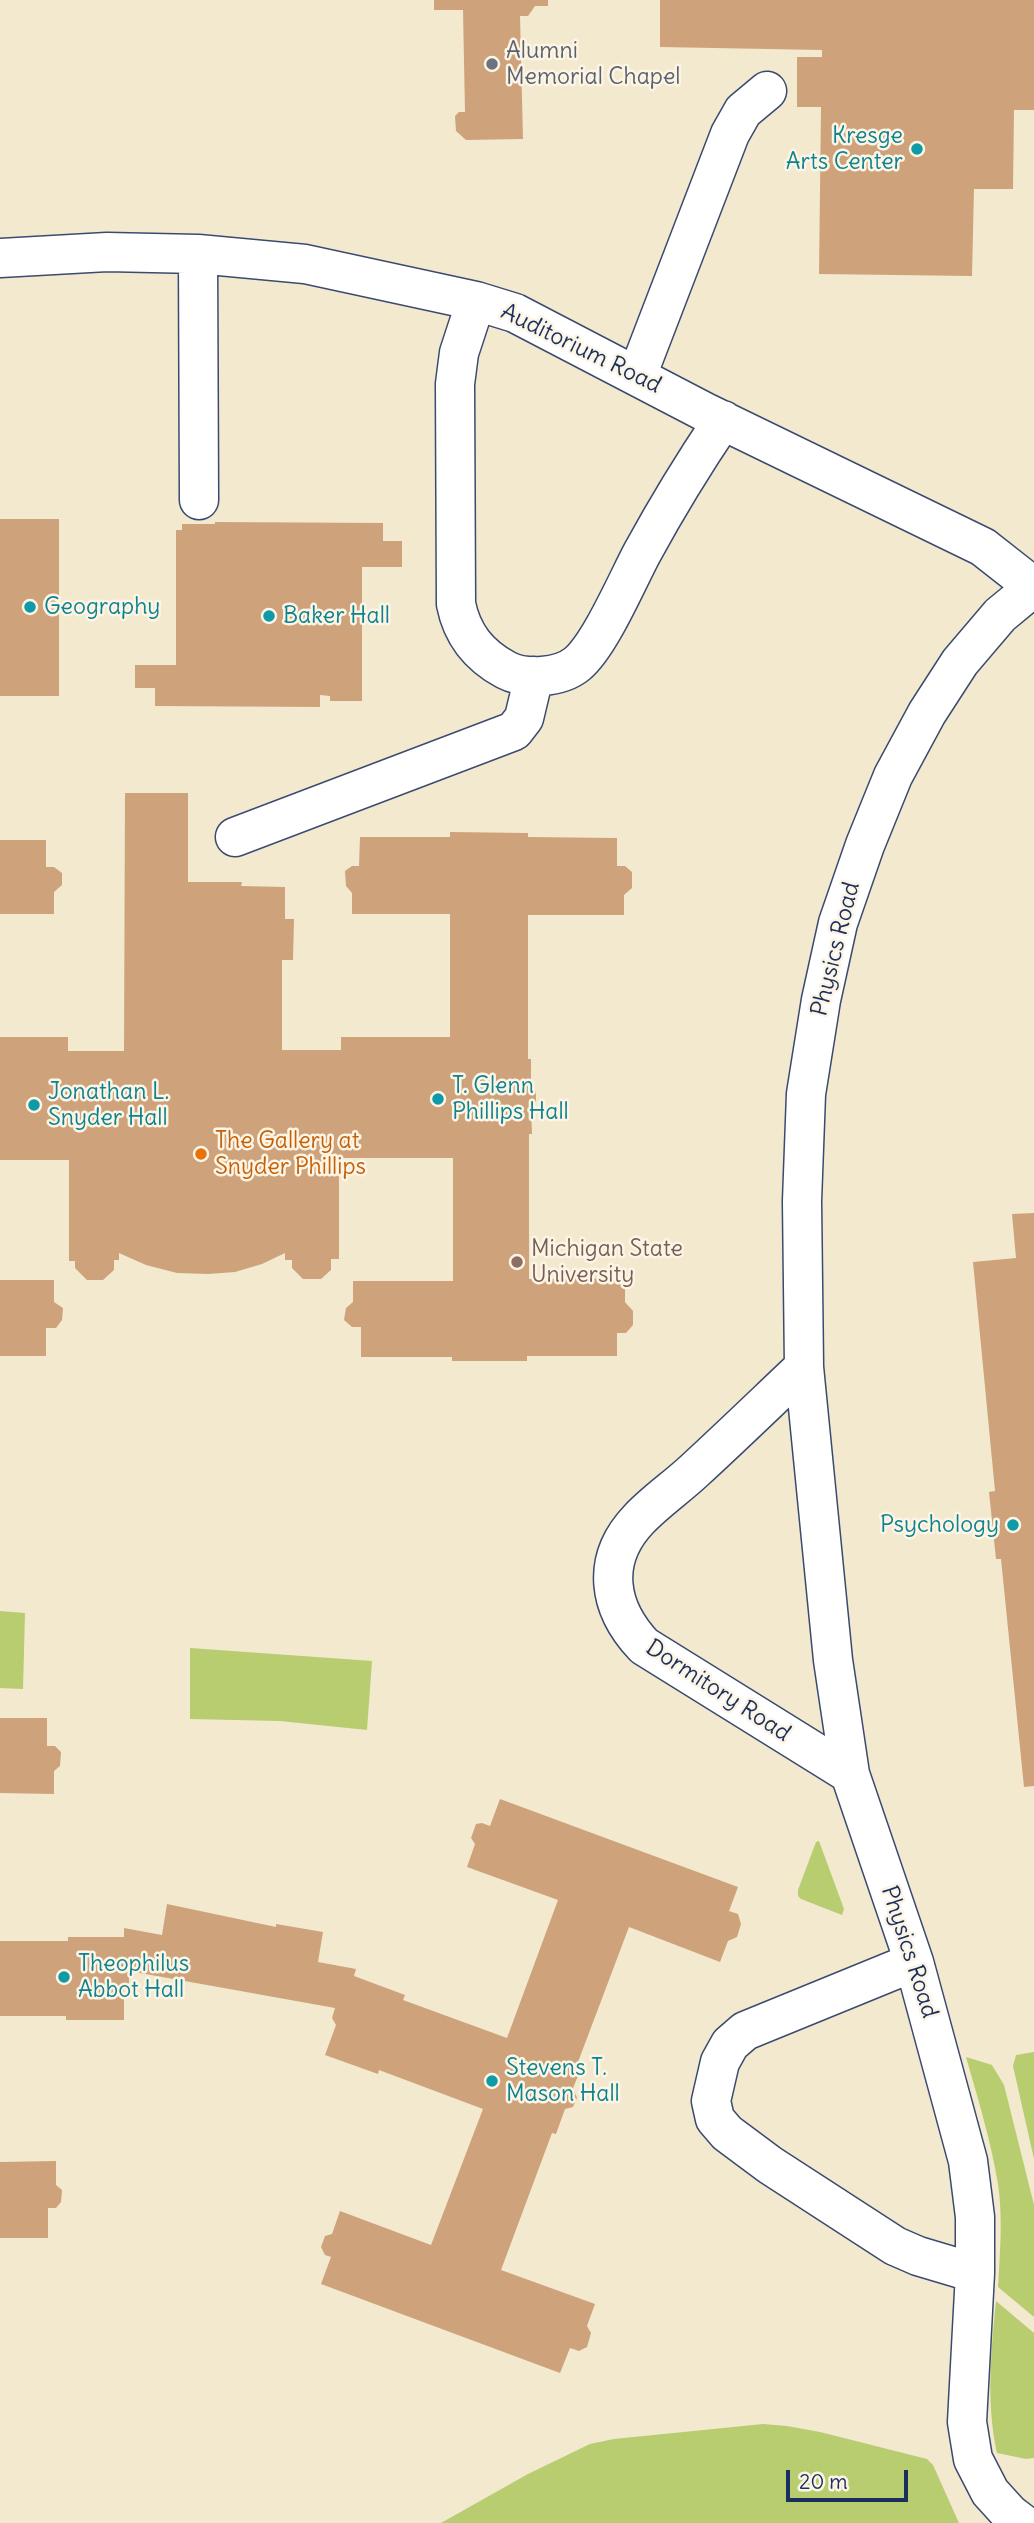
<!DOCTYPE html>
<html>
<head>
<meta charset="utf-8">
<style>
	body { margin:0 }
	#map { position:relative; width:1034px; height:2523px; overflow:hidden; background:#f2e9cf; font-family:Delius,sans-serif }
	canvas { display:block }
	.scale { position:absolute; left:786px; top:2470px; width:122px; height:32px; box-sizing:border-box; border:4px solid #1b2f5e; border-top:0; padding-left:9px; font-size:21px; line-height:24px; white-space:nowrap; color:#1b2f5e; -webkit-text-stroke:5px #fcf5e5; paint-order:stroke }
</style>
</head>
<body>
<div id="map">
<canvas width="1034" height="2523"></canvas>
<div class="scale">20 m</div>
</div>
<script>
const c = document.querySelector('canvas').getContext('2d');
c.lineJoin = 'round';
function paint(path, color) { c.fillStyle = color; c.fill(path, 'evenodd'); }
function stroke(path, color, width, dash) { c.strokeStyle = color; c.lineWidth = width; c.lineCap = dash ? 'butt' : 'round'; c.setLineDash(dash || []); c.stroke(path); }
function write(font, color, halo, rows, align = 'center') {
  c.font = font + ' Delius,sans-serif'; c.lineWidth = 5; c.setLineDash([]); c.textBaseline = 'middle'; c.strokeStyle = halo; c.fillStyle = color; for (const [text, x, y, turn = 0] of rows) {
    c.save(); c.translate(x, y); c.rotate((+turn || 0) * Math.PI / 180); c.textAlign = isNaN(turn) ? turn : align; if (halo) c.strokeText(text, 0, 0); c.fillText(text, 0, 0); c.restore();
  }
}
paint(new Path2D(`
	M 0,1611 L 25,1613 L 23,1689 L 0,1688 Z
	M 190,1648 L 372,1661 L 367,1730 L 280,1721 L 190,1719 Z
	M 819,1841 L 844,1909 L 842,1915 L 801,1899 L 798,1896 L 798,1890 L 816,1842 Z
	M 1034,2052 L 1034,2159 L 1013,2066 L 1016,2055 Z
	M 966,2057 L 992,2065 L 1004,2085 L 1034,2205 L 1034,2317 L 998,2287 C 1000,2253 1003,2218 998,2184 C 991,2141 978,2099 966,2057 Z
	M 996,2301 L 1034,2333 L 1034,2458 L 1026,2459 L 997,2453 C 986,2402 991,2352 996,2301 Z
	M 763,2424 L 787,2426 L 820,2432 L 927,2459 L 933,2465 L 959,2523 L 441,2523 L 528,2474 L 590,2444 L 614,2439 Z`), '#b8cc70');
paint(new Path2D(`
	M 434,0 L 548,0 L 548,6 L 535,6 L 528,16 L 520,16 L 523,139 L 466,140 L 456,131 L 455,116 L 459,112 L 465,112 L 463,10 L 434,10 Z
	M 660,0 L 1034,0 L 1034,110 L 1014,110 L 1013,189 L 974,189 L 972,276 L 819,274 L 821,107 L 797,107 L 797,57 L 822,57 L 822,50 L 660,47 Z
	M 0,519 L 59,519 L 59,696 L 0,696 Z
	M 215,522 L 383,523 L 383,541 L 402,541 L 402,567 L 362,567 L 362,701 L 330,701 L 330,696 L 320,695 L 320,707 L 155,706 L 155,688 L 135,688 L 135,665 L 176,665 L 176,530 L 182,530 L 182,524 L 215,524 Z
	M 125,793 L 188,793 L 188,882 L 242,882 L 241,886 L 285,887 L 285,919 L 294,919 L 293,960 L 282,960 L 282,1050 L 341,1050 L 341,1037 L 450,1037 L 450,914 L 352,914 L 352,893 L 346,886 L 345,871 L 352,866 L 359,866 L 360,837 L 450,837 L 450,832 L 528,833 L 528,837 L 617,838 L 617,866 L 625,866 L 632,872 L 632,888 L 624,895 L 624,915 L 528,915 L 528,1059 L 531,1059 L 531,1087 L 536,1091 L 536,1102 L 531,1106 L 532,1134 L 529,1134 L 529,1279 L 625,1278 L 625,1302 L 633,1311 L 633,1325 L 626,1333 L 617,1333 L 617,1356 L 527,1356 L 527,1361 L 452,1361 L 452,1357 L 361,1357 L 361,1327 L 352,1327 L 344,1320 L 346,1308 L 353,1302 L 353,1281 L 453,1281 L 453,1158 L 339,1158 L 339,1259 L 331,1259 L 331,1270 L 321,1279 L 303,1279 L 292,1268 L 292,1260 L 285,1260 L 285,1253 L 262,1264 L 235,1272 L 208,1274 L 177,1273 L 146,1265 L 119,1253 L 119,1260 L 114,1260 L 114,1270 L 103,1280 L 87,1280 L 75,1268 L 75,1261 L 69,1261 L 69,1160 L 0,1160 L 0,1037 L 68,1037 L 68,1051 L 124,1051 Z
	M 0,840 L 46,840 L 46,867 L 54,867 L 62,873 L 62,885 L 54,892 L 54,914 L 0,914 Z
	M 1034,1213 L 1034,1786 L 1024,1787 L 1001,1559 L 996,1559 L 989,1492 L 995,1491 L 973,1262 L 1016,1258 L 1012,1214 Z
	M 0,1280 L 54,1280 L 54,1302 L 63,1308 L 62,1320 L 56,1328 L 46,1328 L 46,1356 L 0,1356 Z
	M 0,1718 L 47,1718 L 47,1746 L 55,1746 L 61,1752 L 60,1766 L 54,1771 L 54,1794 L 0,1793 Z
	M 500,1799 L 738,1887 L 729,1911 L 738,1914 L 741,1924 L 737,1937 L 728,1941 L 720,1962 L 629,1927 L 578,2062 L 583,2064 L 573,2088 L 577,2098 L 575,2102 L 573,2107 L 565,2109 L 556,2134 L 552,2133 L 501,2270 L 595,2304 L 587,2326 L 591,2333 L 587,2347 L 579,2351 L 570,2348 L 560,2373 L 321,2284 L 331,2257 L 325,2255 L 321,2247 L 325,2236 L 332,2234 L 340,2211 L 431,2245 L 483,2109 L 379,2070 L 378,2074 L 325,2055 L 336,2025 L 332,2018 L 335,2008 L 129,1971 L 129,1983 L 124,1988 L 124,2020 L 66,2020 L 66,2016 L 0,2016 L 0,1941 L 68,1941 L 68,1937 L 124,1937 L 124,1928 L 162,1935 L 167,1904 L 276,1927 L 276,1924 L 323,1932 L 318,1962 L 356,1969 L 354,1976 L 405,1995 L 403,2000 L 507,2038 L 558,1900 L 467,1867 L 475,1844 L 471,1838 L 476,1824 L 482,1823 L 490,1826 Z
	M 56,2161 L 56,2185 L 62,2190 L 61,2202 L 56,2208 L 48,2208 L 48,2238 L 0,2238 L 0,2162 Z`), '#cea37b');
const minor = new Path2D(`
	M 198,254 L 199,500
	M 0,258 L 107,252 L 198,254 L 305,264 L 476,301 L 515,313 L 705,412 L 983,547 L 1034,587
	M 476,301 L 459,353 L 455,384 L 456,604 C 462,634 478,655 506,670 C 525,680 560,678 577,664 C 600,645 627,581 642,553 C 667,507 694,463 723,420
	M 637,376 L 730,134 L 743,111 L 767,91
	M 235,837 L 514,731 L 524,718 L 534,676
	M 804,1367 C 768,1401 732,1436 695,1470 C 677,1487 656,1501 639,1519 C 600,1560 608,1608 644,1646 L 850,1774
	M 914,1962 L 745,2031 L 730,2044 L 720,2062 L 711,2101 L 715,2119 L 727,2133 L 770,2165 L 895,2246 L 918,2256 L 975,2273
	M 1022,2523 L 1010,2514 L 990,2492 L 973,2459 L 967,2422 L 975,2273 L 975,2217 L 968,2161 L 914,1962 L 850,1774 L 833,1660 L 804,1367 L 802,1201 L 806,1094 L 821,1000 L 838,923 L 865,845 L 893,776 L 927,713 L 960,662 L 1000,615 L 1034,587`);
stroke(minor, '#3b4b6f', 41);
stroke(minor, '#fff', 38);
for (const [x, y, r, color] of [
	[492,64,7,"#6b7280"],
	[917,149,7,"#0f9aa8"],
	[30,607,7,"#0f9aa8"],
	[269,616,7,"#0f9aa8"],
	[438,1099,7,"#0f9aa8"],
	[34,1105,7,"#0f9aa8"],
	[201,1154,7,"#e8710a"],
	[517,1262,7,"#8d6e63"],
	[1013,1525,7,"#0f9aa8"],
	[64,1977,7,"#0f9aa8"],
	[492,2081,7,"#0f9aa8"]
]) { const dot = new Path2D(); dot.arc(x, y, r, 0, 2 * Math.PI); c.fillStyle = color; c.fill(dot); stroke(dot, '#fcf5e5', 2.5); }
write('23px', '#5b616d', '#fcf5e5', [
	["Alumni",506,51],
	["Memorial Chapel",506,77]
], 'left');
write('23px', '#0d838f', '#fcf5e5', [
	["Kresge",903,136,"right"],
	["Arts Center",903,162,"right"],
	["Geography",44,607],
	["Baker Hall",283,616],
	["T. Glenn",452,1086],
	["Phillips Hall",452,1112],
	["Jonathan L.",48,1092],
	["Snyder Hall",48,1118],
	["Psychology",999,1525,"right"],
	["Theophilus",78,1964],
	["Abbot Hall",78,1990],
	["Stevens T.",506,2068],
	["Mason Hall",506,2094]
], 'left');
write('23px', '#1b2f5e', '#fcf5e5', [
	["Auditorium Road",581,349,26],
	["Physics Road",836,949,-76],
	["Dormitory Road",718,1691,33],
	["Physics Road",909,1952,72]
]);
write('23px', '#c56008', '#fcf5e5', [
	["The Gallery at",215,1141],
	["Snyder Phillips",215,1167]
], 'left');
write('23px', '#785e54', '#fcf5e5', [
	["Michigan State",531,1249],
	["University",531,1275]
], 'left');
</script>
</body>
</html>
